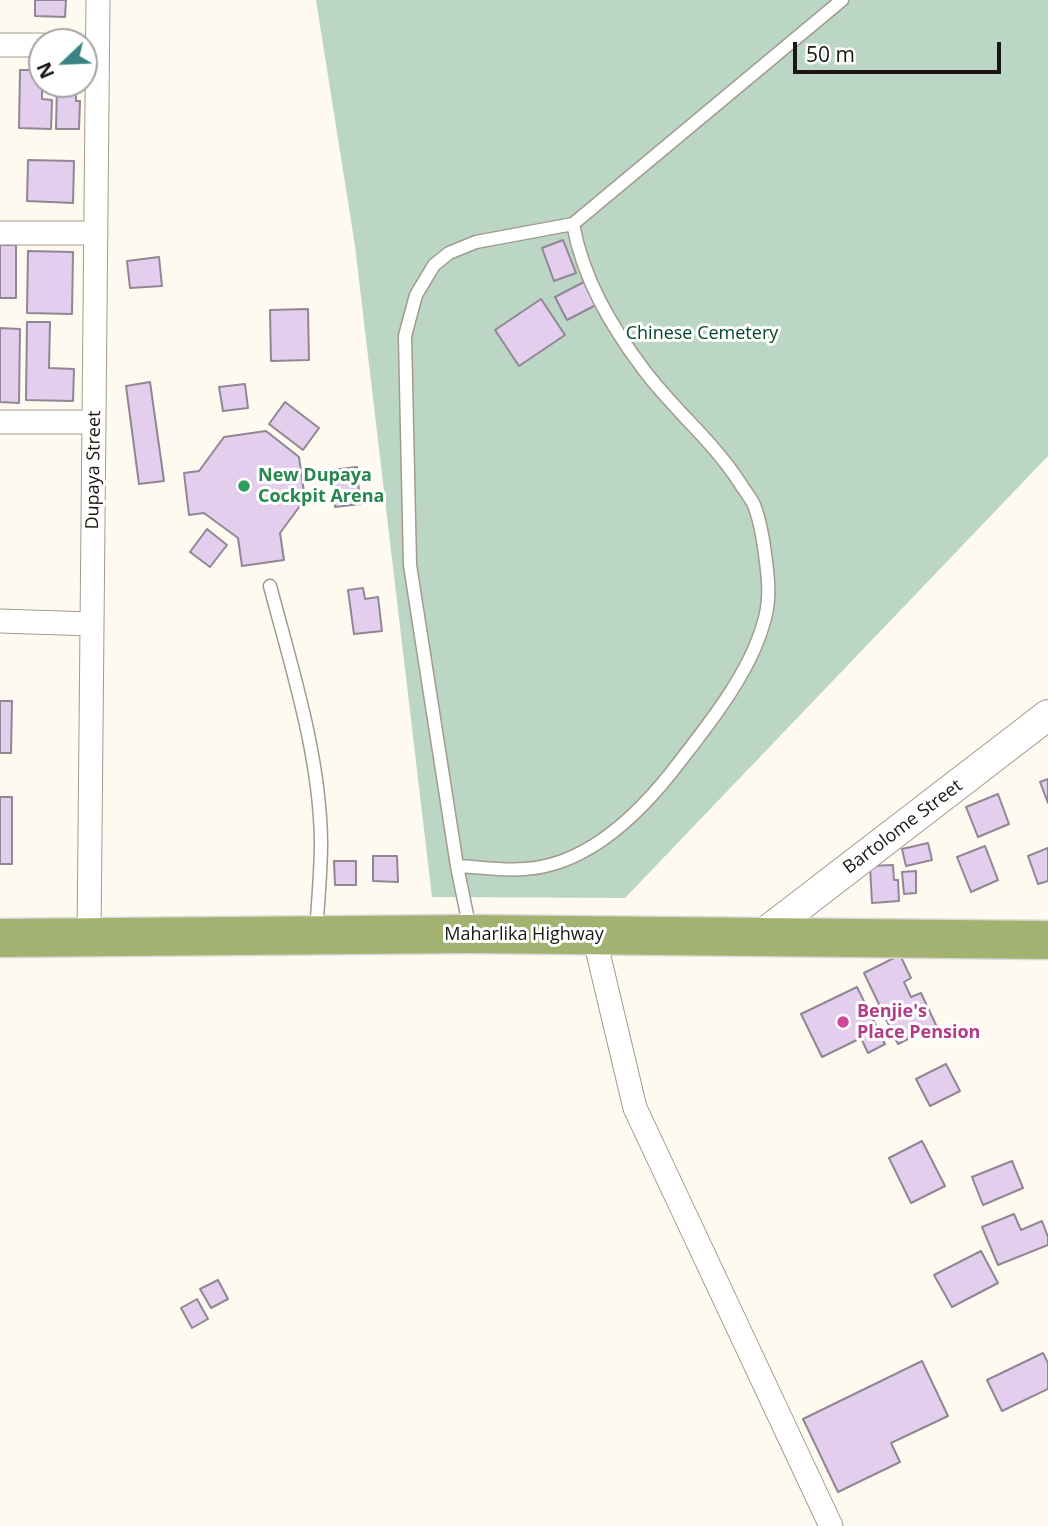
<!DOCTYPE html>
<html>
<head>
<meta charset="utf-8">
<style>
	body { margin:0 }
	#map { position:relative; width:1048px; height:1526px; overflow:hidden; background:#fefaf0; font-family:"Open Sans",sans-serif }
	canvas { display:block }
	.north { position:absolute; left:28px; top:28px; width:70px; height:70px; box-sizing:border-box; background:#fff; border:2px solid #a3a2a0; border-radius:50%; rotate:247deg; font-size:19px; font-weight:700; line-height:28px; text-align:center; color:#1a1712 }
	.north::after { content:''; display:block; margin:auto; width:24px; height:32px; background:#3a8384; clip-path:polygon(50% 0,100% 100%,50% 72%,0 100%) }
	.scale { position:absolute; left:793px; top:42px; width:208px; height:32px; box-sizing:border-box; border:4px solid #1a1712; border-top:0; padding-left:9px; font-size:21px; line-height:24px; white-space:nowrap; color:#1a1712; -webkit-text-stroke:5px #fff; paint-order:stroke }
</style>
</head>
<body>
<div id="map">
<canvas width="1048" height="1526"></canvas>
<div class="north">N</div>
<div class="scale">50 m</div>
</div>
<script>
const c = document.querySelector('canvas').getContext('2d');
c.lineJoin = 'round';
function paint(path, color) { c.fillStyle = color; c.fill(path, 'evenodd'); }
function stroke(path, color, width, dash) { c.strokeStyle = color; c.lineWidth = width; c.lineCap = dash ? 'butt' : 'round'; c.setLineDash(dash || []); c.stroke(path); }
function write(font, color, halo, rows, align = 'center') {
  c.font = font + ' "Open Sans",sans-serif'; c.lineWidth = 6; c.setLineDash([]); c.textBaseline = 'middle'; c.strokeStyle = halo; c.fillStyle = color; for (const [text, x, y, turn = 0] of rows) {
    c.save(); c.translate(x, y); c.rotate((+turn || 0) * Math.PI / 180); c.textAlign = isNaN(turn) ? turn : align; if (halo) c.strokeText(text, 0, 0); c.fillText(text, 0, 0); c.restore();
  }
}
paint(new Path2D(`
	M 316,0 L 1048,0 L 1048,456 L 625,898 L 432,897 L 355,246 Z`), '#bbd6c5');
const building = new Path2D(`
	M 35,0 L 66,0 L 65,17 L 35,16 Z
	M 20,70 L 42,70 L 42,99 L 52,100 L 51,129 L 19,128 Z
	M 57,84 L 76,84 L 76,101 L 80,101 L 79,129 L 56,129 Z
	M 28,160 L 74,161 L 73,203 L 27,201 Z
	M 563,240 L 576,273 L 554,281 L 542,248 Z
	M 0,245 L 16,245 L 16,298 L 0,298 Z
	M 28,251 L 73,252 L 72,314 L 27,313 Z
	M 159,257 L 162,286 L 130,288 L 127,261 Z
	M 584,282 L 596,305 L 567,320 L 555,297 Z
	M 541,299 L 565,335 L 519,366 L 495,330 Z
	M 308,309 L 309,360 L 271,361 L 270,310 Z
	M 27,322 L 50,322 L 49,368 L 74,369 L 73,401 L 26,400 Z
	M 0,328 L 20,329 L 19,403 L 0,402 Z
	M 150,382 L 164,481 L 139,484 L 126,386 Z
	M 245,384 L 248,408 L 223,411 L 219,387 Z
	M 285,402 L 319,428 L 303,450 L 269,424 Z
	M 266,431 L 299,457 L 305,499 L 280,533 L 284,560 L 242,566 L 238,538 L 204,513 L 189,515 L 184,473 L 199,471 L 224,437 Z
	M 357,467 L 360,504 L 335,507 L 332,470 Z
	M 207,529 L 227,545 L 210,567 L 190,552 Z
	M 363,588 L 365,599 L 378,597 L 382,631 L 354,634 L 348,590 Z
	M 0,701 L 12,701 L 11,753 L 0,753 Z
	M 1048,779 L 1048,803 L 1040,782 Z
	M 998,794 L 1009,824 L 978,837 L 966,807 Z
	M 0,797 L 12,797 L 12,864 L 0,864 Z
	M 928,843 L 932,860 L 906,866 L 902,849 Z
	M 985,846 L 998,880 L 971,892 L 957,857 Z
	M 1048,848 L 1048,881 L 1038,884 L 1028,856 Z
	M 373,856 L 397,856 L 398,882 L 373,881 Z
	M 334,861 L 356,861 L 356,885 L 335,885 Z
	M 893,865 L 894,880 L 898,880 L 899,901 L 872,903 L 870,866 Z
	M 916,871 L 916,893 L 904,894 L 902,872 Z
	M 900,955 L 911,978 L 904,982 L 911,997 L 921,993 L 936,1025 L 898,1044 L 864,973 Z
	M 857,987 L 885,1044 L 868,1053 L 861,1038 L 822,1057 L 801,1014 Z
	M 946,1064 L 960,1091 L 930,1106 L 916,1079 Z
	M 922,1141 L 945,1186 L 911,1203 L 889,1158 Z
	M 1012,1161 L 1023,1188 L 983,1205 L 972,1177 Z
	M 1014,1214 L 1021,1230 L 1042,1221 L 1048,1237 L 1048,1245 L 998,1265 L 982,1227 Z
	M 981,1251 L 998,1283 L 952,1307 L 934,1275 Z
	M 218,1280 L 228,1299 L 211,1308 L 200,1289 Z
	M 197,1299 L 208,1319 L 192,1328 L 181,1308 Z
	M 1043,1353 L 1048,1363 L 1048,1389 L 1002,1411 L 987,1380 Z
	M 922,1361 L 948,1416 L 891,1443 L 900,1462 L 838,1492 L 803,1419 Z`);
paint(building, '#e4ceed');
stroke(building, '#908694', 2);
const service = new Path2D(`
	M 573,224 L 842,0
	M 270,586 C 292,669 320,756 321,842 C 321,872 318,902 316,932
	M 457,866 C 479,867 503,871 525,869 C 590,865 645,808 681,760 C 712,720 749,673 763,625 C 770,604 769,584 766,562 C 764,544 761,523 754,505 C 751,498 744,490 740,483 C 713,441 674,410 644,370 C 611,326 583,279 573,224 L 476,242 L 449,253 L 434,265 L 416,295 L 405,336 L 410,565 L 457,866 L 470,930`);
const minor = new Path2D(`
	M 0,45 L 42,45
	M 0,233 L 96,233
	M 0,422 L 94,422
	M 0,621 L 92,624
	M 594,936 L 635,1108 L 831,1526
	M 89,939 L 98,0`);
const tertiary = new Path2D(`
	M 758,938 L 1048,715`);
const trunk = new Path2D(`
	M 0,938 L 470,934 L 1048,940`);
stroke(service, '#a29b8c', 15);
stroke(minor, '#a29b8c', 25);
stroke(tertiary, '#a29b8c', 32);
stroke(trunk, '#dadad9', 41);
stroke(service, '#fff', 12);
stroke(minor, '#fff', 23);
stroke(tertiary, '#fff', 30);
stroke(trunk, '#a3b270', 38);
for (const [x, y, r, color] of [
	[244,486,7,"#2e9e5b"],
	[843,1022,7,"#d1479c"]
]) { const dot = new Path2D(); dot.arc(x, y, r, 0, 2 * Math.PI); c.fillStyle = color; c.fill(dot); stroke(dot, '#fff', 2.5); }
write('18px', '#05462b', '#fff', [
	["Chinese Cemetery",702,334]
]);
write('18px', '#1a1712', '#fff', [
	["Dupaya Street",94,470,-89],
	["Bartolome Street",903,827,-37],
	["Maharlika Highway",524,935]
]);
write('bold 18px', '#27864d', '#fff', [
	["New Dupaya",258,476],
	["Cockpit Arena",258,497]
], 'left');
write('bold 18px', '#b23c85', '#fff', [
	["Benjie's",857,1012],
	["Place Pension",857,1033]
], 'left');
</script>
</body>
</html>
